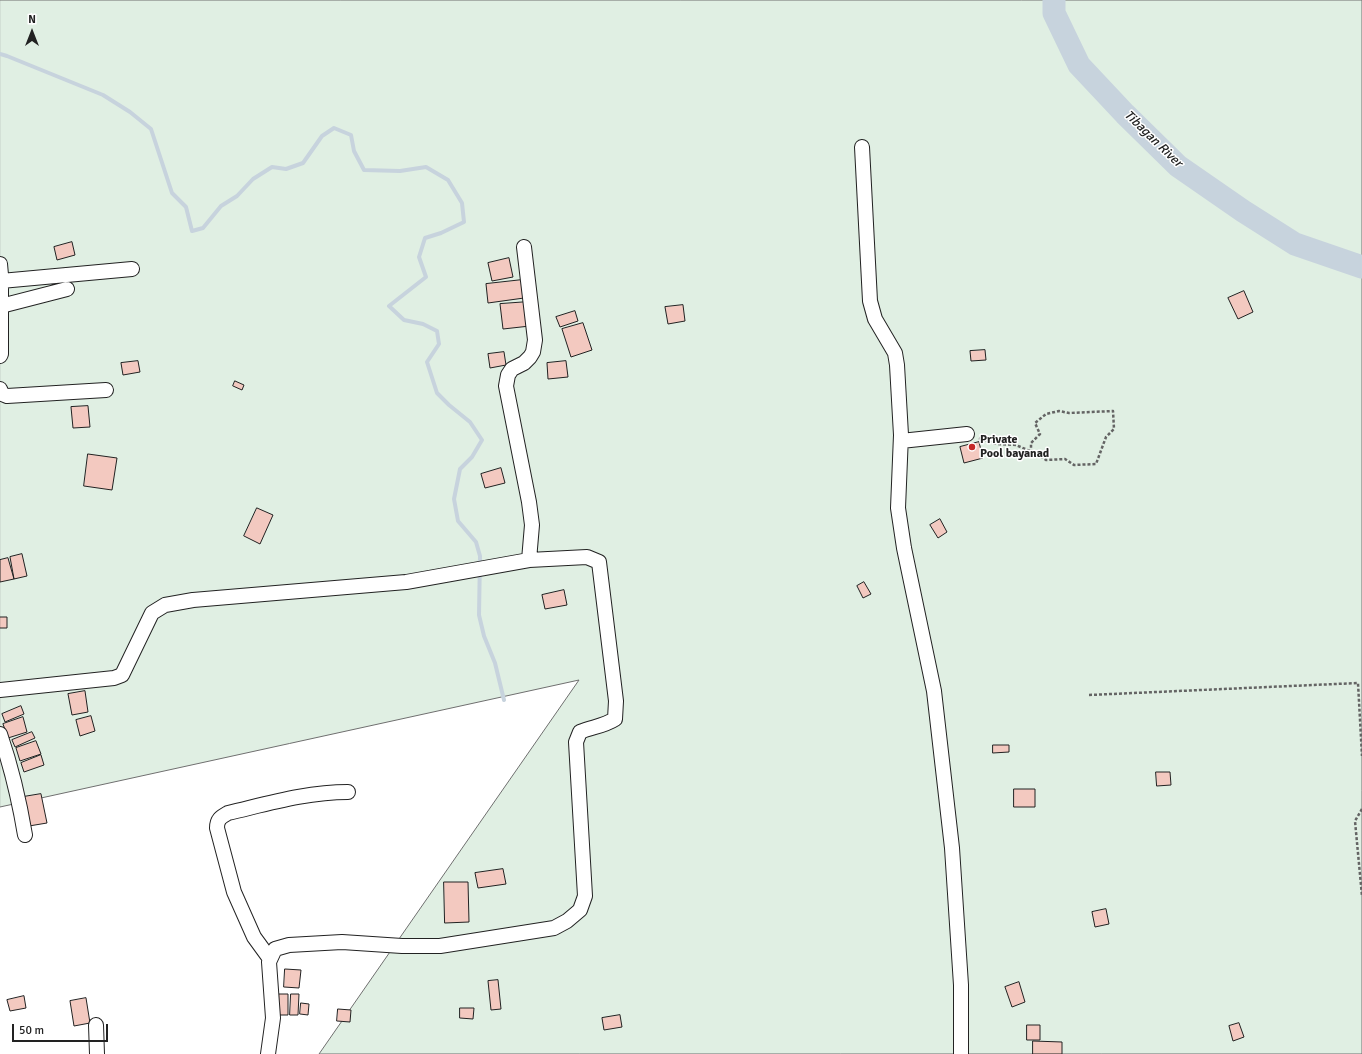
<!DOCTYPE html>
<html>
<head>
<meta charset="utf-8">
<style>
	body { margin:0 }
	#map { position:relative; width:1362px; height:1054px; overflow:hidden; background:#fff; font-family:Signika,sans-serif }
	canvas { display:block }
	.north { position:absolute; left:12px; top:12px; width:40px; height:40px; -webkit-text-stroke:3px #fff; paint-order:stroke; rotate:0deg; font-size:11px; font-weight:700; line-height:16px; text-align:center; color:#222 }
	.north::after { content:''; display:block; margin:auto; width:14px; height:18px; background:#222; clip-path:polygon(50% 0,100% 100%,50% 72%,0 100%) }
	.scale { position:absolute; left:12px; top:1024px; width:96px; height:18px; box-sizing:border-box; border:2px solid #222; border-top:0; padding-left:5px; font-size:12px; line-height:14px; white-space:nowrap; color:#222; -webkit-text-stroke:3px #fff; paint-order:stroke }
</style>
</head>
<body>
<div id="map">
<canvas width="1362" height="1054"></canvas>
<div class="north">N</div>
<div class="scale">50 m</div>
</div>
<script>
const c = document.querySelector('canvas').getContext('2d');
c.lineJoin = 'round';
function paint(path, color) { c.fillStyle = color; c.fill(path, 'evenodd'); }
function stroke(path, color, width, dash) { c.strokeStyle = color; c.lineWidth = width; c.lineCap = dash ? 'butt' : 'round'; c.setLineDash(dash || []); c.stroke(path); }
function write(font, color, halo, rows, align = 'center') {
  c.font = font + ' Signika,sans-serif'; c.lineWidth = 3; c.setLineDash([]); c.textBaseline = 'middle'; c.strokeStyle = halo; c.fillStyle = color; for (const [text, x, y, turn = 0] of rows) {
    c.save(); c.translate(x, y); c.rotate((+turn || 0) * Math.PI / 180); c.textAlign = isNaN(turn) ? turn : align; if (halo) c.strokeText(text, 0, 0); c.fillText(text, 0, 0); c.restore();
  }
}
const green = new Path2D(`
	M 0,0 L 1362,0 L 1362,1054 L 319,1054 L 579,680 L 0,807 Z`);
paint(green, '#e0efe3');
stroke(green, '#6f6f6f', 1);
stroke(new Path2D(`
	M 0,54 L 7,56 L 103,95 L 130,112 L 151,129 L 172,193 L 186,207 L 192,231 L 203,228 L 221,206 L 237,196 L 253,179 L 272,167 L 286,169 L 303,163 L 322,136 L 334,128 L 351,135 L 354,151 L 364,170 L 400,171 L 426,167 L 448,180 L 462,203 L 464,222 L 441,233 L 425,238 L 419,257 L 426,277 L 389,306 L 404,320 L 423,324 L 437,331 L 439,344 L 427,362 L 437,393 L 449,405 L 470,422 L 482,440 L 472,457 L 460,469 L 454,499 L 458,521 L 476,542 L 480,556 L 479,615 L 484,636 L 495,663 L 504,700`), '#c7d3dd', 4);
stroke(new Path2D(`
	M 1054,0 L 1054,13 L 1079,65 L 1125,114 L 1178,166 L 1243,211 L 1295,244 L 1362,267`), '#c7d3dd', 23);
const building = new Path2D(`
	M 72,242 L 75,255 L 57,260 L 54,247 Z
	M 509,258 L 513,277 L 492,281 L 488,263 Z
	M 522,280 L 524,298 L 488,303 L 486,284 Z
	M 1244,291 L 1253,312 L 1238,319 L 1228,298 Z
	M 528,302 L 530,326 L 503,329 L 500,304 Z
	M 683,305 L 685,321 L 668,324 L 665,307 Z
	M 575,311 L 578,321 L 560,327 L 556,317 Z
	M 583,323 L 592,350 L 571,357 L 562,329 Z
	M 985,350 L 986,360 L 971,361 L 970,351 Z
	M 504,352 L 506,365 L 490,368 L 488,354 Z
	M 138,361 L 140,372 L 123,375 L 121,363 Z
	M 566,361 L 568,377 L 548,379 L 547,363 Z
	M 235,381 L 244,385 L 242,390 L 233,386 Z
	M 88,406 L 90,427 L 73,428 L 71,407 Z
	M 979,442 L 983,458 L 964,463 L 960,447 Z
	M 88,454 L 117,458 L 112,490 L 84,486 Z
	M 501,468 L 505,483 L 485,488 L 481,474 Z
	M 257,508 L 273,515 L 260,544 L 244,536 Z
	M 940,519 L 947,532 L 938,538 L 930,525 Z
	M 22,554 L 27,576 L 14,579 L 10,557 Z
	M 8,558 L 14,579 L 0,582 L 0,560 Z
	M 864,582 L 871,594 L 863,598 L 857,586 Z
	M 564,590 L 567,605 L 545,609 L 542,595 Z
	M 0,617 L 7,617 L 7,628 L 0,628 Z
	M 85,691 L 88,712 L 72,715 L 68,694 Z
	M 21,706 L 24,714 L 5,722 L 2,714 Z
	M 91,716 L 95,731 L 80,736 L 76,720 Z
	M 23,717 L 27,732 L 8,738 L 3,724 Z
	M 32,732 L 35,738 L 15,747 L 12,740 Z
	M 36,741 L 41,754 L 20,761 L 16,748 Z
	M 993,745 L 1009,745 L 1009,752 L 993,753 Z
	M 41,755 L 44,765 L 24,772 L 21,763 Z
	M 1156,772 L 1170,772 L 1171,785 L 1157,786 Z
	M 1014,789 L 1035,789 L 1035,807 L 1014,807 Z
	M 41,794 L 47,823 L 29,826 L 23,797 Z
	M 503,869 L 506,884 L 478,888 L 475,873 Z
	M 444,882 L 468,882 L 469,922 L 445,923 Z
	M 1106,909 L 1109,924 L 1095,927 L 1092,912 Z
	M 285,969 L 301,970 L 299,988 L 284,987 Z
	M 498,980 L 501,1009 L 491,1010 L 488,981 Z
	M 1019,982 L 1025,1002 L 1012,1007 L 1005,987 Z
	M 279,994 L 288,994 L 288,1015 L 279,1015 Z
	M 291,994 L 299,994 L 298,1015 L 290,1015 Z
	M 24,996 L 26,1008 L 10,1011 L 7,1000 Z
	M 86,998 L 90,1023 L 74,1026 L 70,1001 Z
	M 301,1003 L 309,1004 L 308,1015 L 300,1014 Z
	M 460,1008 L 474,1008 L 473,1019 L 460,1018 Z
	M 338,1009 L 351,1010 L 350,1022 L 337,1021 Z
	M 620,1015 L 622,1027 L 604,1030 L 602,1018 Z
	M 1239,1023 L 1244,1037 L 1233,1041 L 1229,1026 Z
	M 1027,1025 L 1040,1025 L 1040,1040 L 1027,1040 Z
	M 1033,1041 L 1062,1042 L 1062,1054 L 1033,1054 Z`);
paint(building, '#f3c9c0');
stroke(building, '#222', 1);
const minor = new Path2D(`
	M 862,147 L 870,301 L 875,319 L 895,353 L 897,365 L 901,435 L 898,508 L 904,548 L 934,691 L 952,848 L 961,985 L 961,1054
	M 524,247 L 535,340 L 533,352 L 530,357 L 524,363 L 512,369 L 508,375 L 506,386 L 529,502 L 532,525 L 529,560
	M 0,264 L 1,275 L 1,354 L 0,356
	M 1,281 L 132,269
	M 1,306 L 67,289
	M 0,389 L 2,394 L 7,396 L 106,390
	M 901,441 L 967,434
	M 0,690 L 114,678 L 122,675 L 152,613 L 165,605 L 193,600 L 406,582 L 529,560 L 587,557 L 599,562 L 616,701 L 615,719 C 604,726 592,727 580,732 L 576,742 L 585,896 L 580,910 L 567,921 L 554,928 L 440,946 L 402,946 L 342,942 L 289,945 L 275,949 L 269,962 L 273,1018 L 268,1054
	M 0,734 C 12,769 19,799 25,835
	M 270,959 L 254,937 L 234,892 L 217,828 C 217,819 221,817 228,813 C 267,804 307,792 348,792
	M 96,1025 L 97,1054`);
stroke(minor, '#222', 16);
stroke(new Path2D(`
	M 979,438 L 997,444 L 1016,445 L 1039,455 L 1046,460 L 1065,459 L 1074,465 L 1096,464 L 1106,437 L 1114,429 L 1113,411 L 1069,413 L 1059,411 L 1046,414 L 1035,423 L 1040,434 L 1031,443 L 1031,451
	M 1089,695 L 1358,683 L 1362,756
	M 1362,809 L 1355,821 L 1362,896`), '#646464', 2.5, [3, 2]);
stroke(minor, '#fff', 14);
for (const [x, y, r, color] of [
	[972,447,4,"#c62828"]
]) { const dot = new Path2D(); dot.arc(x, y, r, 0, 2 * Math.PI); c.fillStyle = color; c.fill(dot); stroke(dot, '#fff', 1.5); }
write('bold 12px', '#222', '#fff', [
	["Private",980,440],
	["Pool bayanad",980,454]
], 'left');
write('italic 13px', '#222', '#fff', [
	["Tibagan River",1153,139,44]
]);
</script>
</body>
</html>
